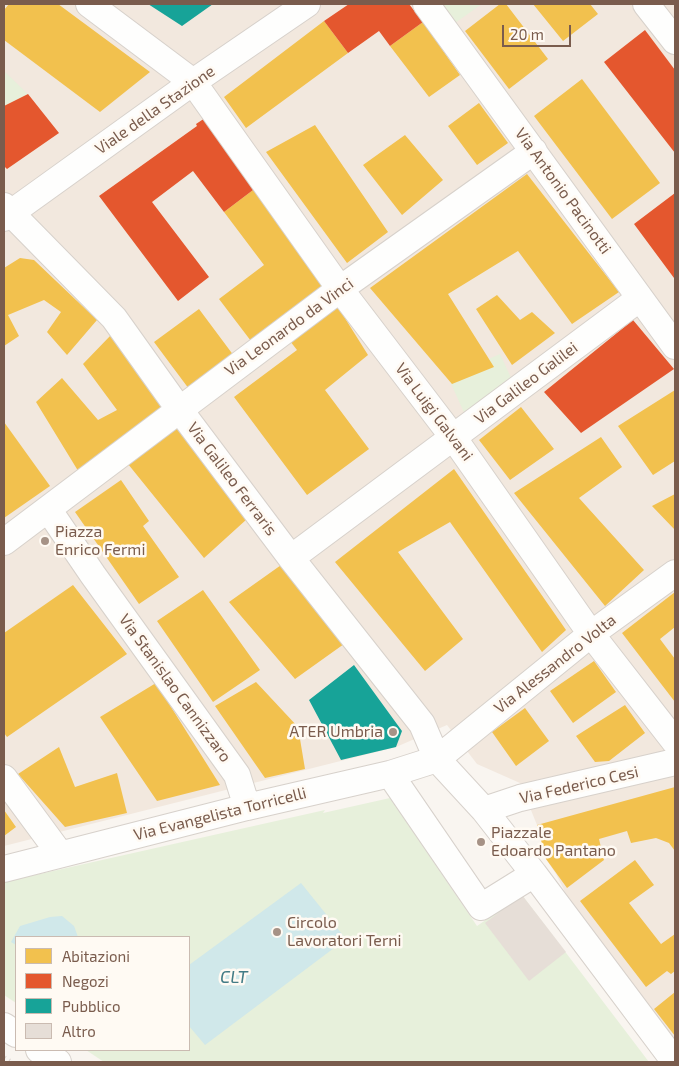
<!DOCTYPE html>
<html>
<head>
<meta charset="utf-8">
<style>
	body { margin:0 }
	#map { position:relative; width:679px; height:1066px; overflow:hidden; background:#f9f5f0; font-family:"Exo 2",sans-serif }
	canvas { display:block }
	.frame { position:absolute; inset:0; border:5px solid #7a5c4d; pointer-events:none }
	.legend { position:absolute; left:15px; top:936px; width:175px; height:115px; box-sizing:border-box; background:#fffaf3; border:1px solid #cabbb1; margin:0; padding:6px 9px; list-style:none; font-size:15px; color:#7a5c4d }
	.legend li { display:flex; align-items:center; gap:10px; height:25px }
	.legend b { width:25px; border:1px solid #cabbb1 }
	.scale { position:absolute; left:502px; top:25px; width:69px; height:22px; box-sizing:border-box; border:2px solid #7a5c4d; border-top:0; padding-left:6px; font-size:15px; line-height:18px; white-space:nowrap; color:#7a5c4d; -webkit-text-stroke:4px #fffaf3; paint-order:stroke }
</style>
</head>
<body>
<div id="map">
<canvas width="679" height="1066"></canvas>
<div class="frame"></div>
<ul class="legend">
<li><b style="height:14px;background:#f2c14e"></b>Abitazioni</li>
<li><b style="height:14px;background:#e4572e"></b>Negozi</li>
<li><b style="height:14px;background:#17a398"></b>Pubblico</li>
<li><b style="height:14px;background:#e6ded7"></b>Altro</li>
</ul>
<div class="scale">20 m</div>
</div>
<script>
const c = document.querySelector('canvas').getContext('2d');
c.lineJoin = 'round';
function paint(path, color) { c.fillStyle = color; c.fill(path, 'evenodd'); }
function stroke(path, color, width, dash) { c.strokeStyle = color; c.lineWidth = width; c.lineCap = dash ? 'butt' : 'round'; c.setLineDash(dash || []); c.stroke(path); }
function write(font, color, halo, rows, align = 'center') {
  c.font = font + ' "Exo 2",sans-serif'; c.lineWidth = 5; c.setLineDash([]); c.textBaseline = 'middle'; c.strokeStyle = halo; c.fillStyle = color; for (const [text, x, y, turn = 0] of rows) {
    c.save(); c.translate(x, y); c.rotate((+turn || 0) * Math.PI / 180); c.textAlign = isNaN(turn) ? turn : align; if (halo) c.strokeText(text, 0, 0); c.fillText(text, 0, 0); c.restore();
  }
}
paint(new Path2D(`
	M 4,4 L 675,4 L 675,1054 L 576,914 L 556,874 L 546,859 L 537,825 L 520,783 L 477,764 L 447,725 L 396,747 L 4,846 Z`), '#f2e8de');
paint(new Path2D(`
	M 442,4 L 482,4 L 455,23 Z
	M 4,71 L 30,96 L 4,108 Z
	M 500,354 L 513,382 L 467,419 L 448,377 Z
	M 390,798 L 477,926 L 522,895 L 649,1062 L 104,1062 L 86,1050 L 189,1050 L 189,937 L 16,937 L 16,1003 L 4,995 L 4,882 L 325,810 L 323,813 Z`), '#e7f0db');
paint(new Path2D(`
	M 301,883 L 346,939 L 205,1045 L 189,1026 L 189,965 Z
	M 62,916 L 74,926 L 78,937 L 16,937 L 16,945 L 11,942 L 20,926 L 50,917 Z`), '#d0e8ea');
paint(new Path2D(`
	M 9,4 L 58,4 L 150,72 L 100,112 L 4,40 L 4,10 Z
	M 500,4 L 506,4 L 548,59 L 509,89 L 465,31 Z
	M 533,4 L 590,4 L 598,14 L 563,41 Z
	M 324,21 L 348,53 L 246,128 L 224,97 Z
	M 423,22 L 460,75 L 429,97 L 390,46 Z
	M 582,79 L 660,183 L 612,219 L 534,116 Z
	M 479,103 L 508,143 L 477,165 L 448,126 Z
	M 315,125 L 388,232 L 347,263 L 266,152 Z
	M 405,135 L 443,180 L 402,215 L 363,165 Z
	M 527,174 L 619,292 L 572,324 L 518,251 L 448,294 L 494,367 L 452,384 L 370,288 Z
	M 257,187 L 332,286 L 254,345 L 219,299 L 264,265 L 224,212 Z
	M 20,258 L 34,260 L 97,320 L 67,355 L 47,332 L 61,312 L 44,300 L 8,315 L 19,336 L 4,346 L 4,268 Z
	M 497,295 L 520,320 L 532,312 L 555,333 L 512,365 L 476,309 Z
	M 338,307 L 368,355 L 325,390 L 369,449 L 307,495 L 234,397 L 297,350 L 290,341 Z
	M 199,309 L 234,356 L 189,389 L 154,342 Z
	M 111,335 L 169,409 L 80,474 L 36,402 L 62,378 L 98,420 L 117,410 L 83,364 Z
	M 675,390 L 675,461 L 653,475 L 618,426 Z
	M 521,407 L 554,449 L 510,480 L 479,440 Z
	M 4,422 L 50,486 L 4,518 Z
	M 176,425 L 247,519 L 204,558 L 128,464 Z
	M 601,437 L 622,467 L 579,498 L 644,570 L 605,606 L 514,493 Z
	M 454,469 L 566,630 L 542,652 L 450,522 L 398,552 L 463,639 L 425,671 L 335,562 Z
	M 121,480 L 149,521 L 143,526 L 179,577 L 139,604 L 75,512 Z
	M 675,494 L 675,530 L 652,506 Z
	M 291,558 L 344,644 L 295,679 L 229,602 Z
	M 73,585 L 127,654 L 7,737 L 4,733 L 4,633 Z
	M 203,590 L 260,670 L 213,702 L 157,621 Z
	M 675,592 L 675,627 L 660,639 L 675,659 L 675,702 L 622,633 Z
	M 594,661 L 616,692 L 573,723 L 550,691 Z
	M 256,682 L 298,727 L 305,769 L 265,778 L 215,706 Z
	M 156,683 L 220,785 L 157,801 L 100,717 Z
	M 625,705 L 645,733 L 609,761 L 595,762 L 576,736 Z
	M 525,708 L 549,741 L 516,766 L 492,732 Z
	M 59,747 L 75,787 L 117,773 L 127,813 L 65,827 L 18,774 Z
	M 675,787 L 675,851 L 669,843 L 656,838 L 631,843 L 627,831 L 599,839 L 604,860 L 567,888 L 546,859 L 537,825 Z
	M 4,810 L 16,827 L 4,836 Z
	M 635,860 L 654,885 L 629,903 L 661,944 L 675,934 L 675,971 L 671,974 L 667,971 L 646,987 L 580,901 Z
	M 675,992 L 675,1036 L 654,1009 Z`), '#f2c14e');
paint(new Path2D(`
	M 349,4 L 409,4 L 423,22 L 390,46 L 379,31 L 348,53 L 324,21 Z
	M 645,30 L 675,70 L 675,153 L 604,62 Z
	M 28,94 L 59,133 L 7,169 L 4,166 L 4,106 Z
	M 205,118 L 257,187 L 224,212 L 193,171 L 152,202 L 209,277 L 178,301 L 99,196 L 197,126 L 196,124 Z
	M 675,193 L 675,277 L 674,278 L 634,224 Z
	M 633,320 L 674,369 L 581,433 L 544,392 Z`), '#e4572e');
paint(new Path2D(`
	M 148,4 L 213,4 L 182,26 Z
	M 354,665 L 402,731 L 396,747 L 341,760 L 309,700 Z`), '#17a398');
paint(new Path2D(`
	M 522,895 L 566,952 L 529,981 L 485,923 Z`), '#e6ded7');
const minor = new Path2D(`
	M 89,4 L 193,82 L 340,289 L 453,437 L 591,634 L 675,742
	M 426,4 L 675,346
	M 646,4 L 675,41
	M 4,206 L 114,318 L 179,409 L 291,558 L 422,724 L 437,759 L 484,810 L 534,874 L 481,907 L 390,774
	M 4,218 L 193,82 L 307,4
	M 48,509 L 93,575 L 237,775 L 247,807
	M 4,542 L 340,289 L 534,151
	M 291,558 L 640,298
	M 4,778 L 60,854
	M 484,810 L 520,798 L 675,762
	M 4,869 L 247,807 L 390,774 L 437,759 L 591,634 L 675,573
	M 534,874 L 675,1062
	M 4,1026 L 16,1034
	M 39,1050 L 58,1062`);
stroke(minor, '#d7d1cb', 28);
stroke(new Path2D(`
	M 5,1057 L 13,1062`), '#dcd5d0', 3, [1, 4]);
stroke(minor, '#fefefd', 26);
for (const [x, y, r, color] of [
	[45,541,5,"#a69286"],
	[393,732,5,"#a69286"],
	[481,842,5,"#a69286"],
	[277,932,5,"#a69286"]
]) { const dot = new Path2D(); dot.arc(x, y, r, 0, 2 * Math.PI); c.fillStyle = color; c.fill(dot); stroke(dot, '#fffaf3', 2); }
write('16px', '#7a5c4d', '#fffaf3', [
	["Viale della Stazione",155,110,-35],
	["Via Antonio Pacinotti",563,191,54],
	["Via Leonardo da Vinci",289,327,-36],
	["Via Galileo Galilei",526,383,-37],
	["Via Luigi Galvani",434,412,53],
	["Via Galileo Ferraris",232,479,53],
	["Via Alessandro Volta",555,664,-38],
	["Via Stanislao Cannizzaro",175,688,54],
	["Via Federico Cesi",579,785,-13],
	["Via Evangelista Torricelli",220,814,-14]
]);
write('16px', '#7a5c4d', '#fffaf3', [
	["Piazza",55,532],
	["Enrico Fermi",55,550],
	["ATER Umbria",383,732,"right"],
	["Piazzale",491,833],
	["Edoardo Pantano",491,851],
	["Circolo",287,923],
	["Lavoratori Terni",287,941]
], 'left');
write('italic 18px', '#437c86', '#fffaf3', [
	["CLT",234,977]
]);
</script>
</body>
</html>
